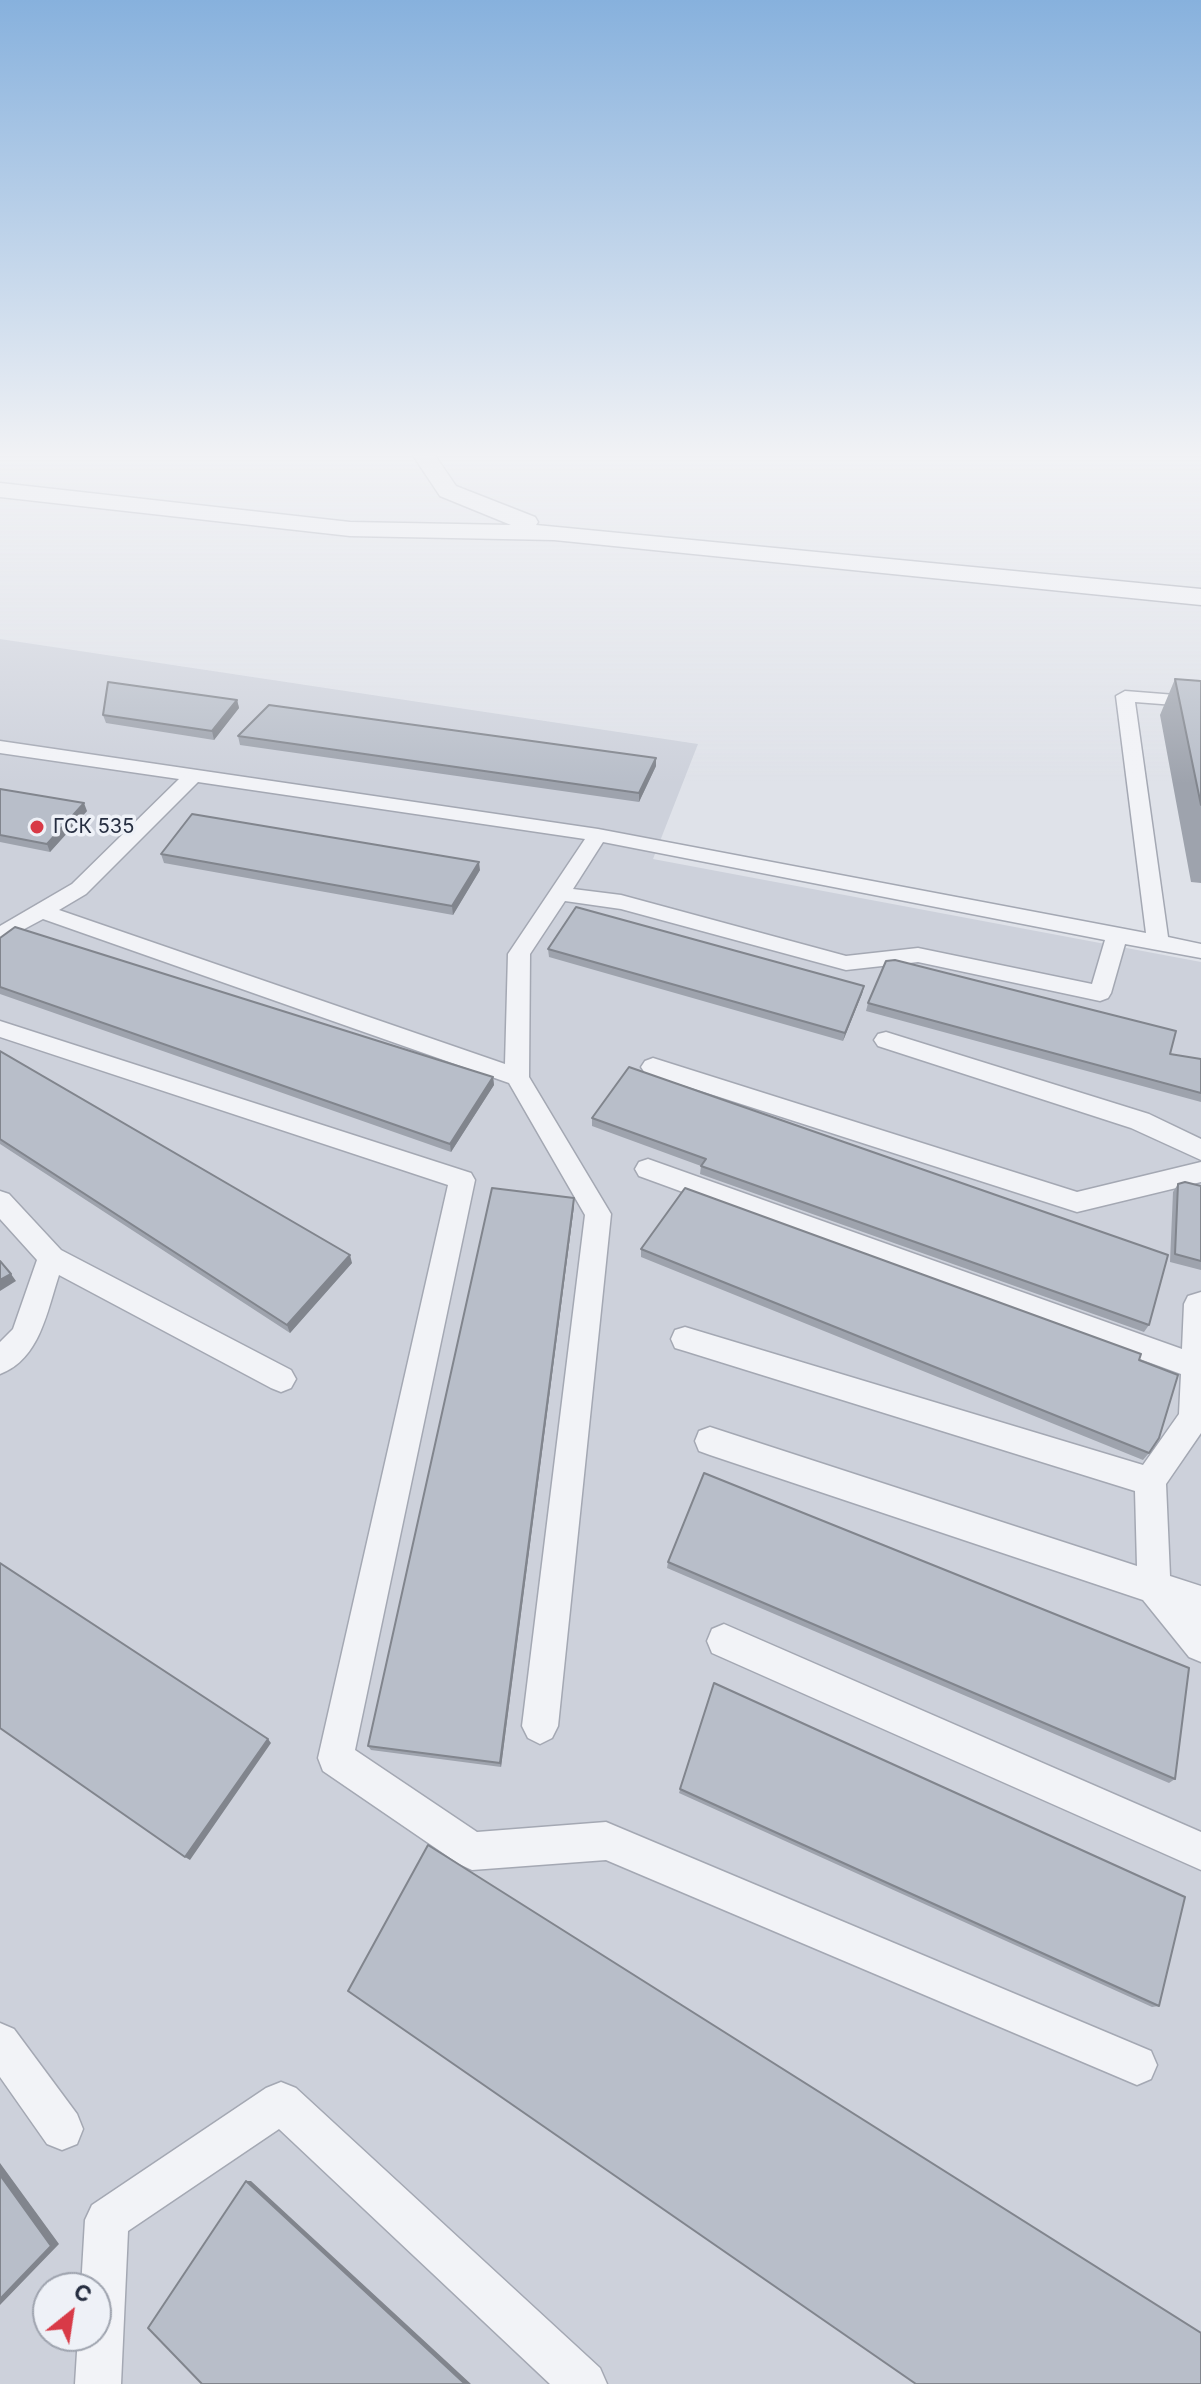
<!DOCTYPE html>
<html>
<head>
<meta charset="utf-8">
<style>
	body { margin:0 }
	#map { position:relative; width:1201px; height:2384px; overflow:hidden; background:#dfe2e9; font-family:Inter,sans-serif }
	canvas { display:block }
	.north { position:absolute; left:32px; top:2272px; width:80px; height:80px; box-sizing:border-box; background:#eef1f7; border:2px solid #9ea3ae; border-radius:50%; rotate:30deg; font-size:22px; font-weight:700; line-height:32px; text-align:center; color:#262e41 }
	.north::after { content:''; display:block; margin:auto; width:28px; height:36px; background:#d83a47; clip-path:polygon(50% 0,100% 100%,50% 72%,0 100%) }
</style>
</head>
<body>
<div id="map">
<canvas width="1201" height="2384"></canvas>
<div class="north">С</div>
</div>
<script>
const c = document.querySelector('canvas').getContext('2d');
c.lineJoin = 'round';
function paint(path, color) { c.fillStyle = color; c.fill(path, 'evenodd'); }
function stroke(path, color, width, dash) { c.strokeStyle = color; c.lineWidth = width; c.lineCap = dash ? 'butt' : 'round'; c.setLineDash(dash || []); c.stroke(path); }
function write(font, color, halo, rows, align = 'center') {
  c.font = font + ' Inter,sans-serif'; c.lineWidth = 7; c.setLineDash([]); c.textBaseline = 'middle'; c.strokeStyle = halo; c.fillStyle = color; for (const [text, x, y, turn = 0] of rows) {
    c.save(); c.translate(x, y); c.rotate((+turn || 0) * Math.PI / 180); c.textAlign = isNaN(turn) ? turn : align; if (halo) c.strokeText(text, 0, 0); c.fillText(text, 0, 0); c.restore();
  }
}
paint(new Path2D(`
	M 0,639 L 698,744 L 653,859 L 1201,962 L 1201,2384 L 0,2384 ZM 48,2288 L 96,2288 L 96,2336 L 48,2336 Z`), '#cdd1db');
const lane = new Path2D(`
	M 1125,691 L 1201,697 L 1201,707 L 1135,702 L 1168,937 L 1201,944 L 1201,958 L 1125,944 L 1111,993 L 1108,998 L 1100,1001 L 918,962 L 846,970 L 621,909 L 565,901 L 530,954 L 529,1077 L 611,1214 L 558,1726 L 552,1738 L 540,1744 L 528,1738 L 522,1726 L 585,1215 L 509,1083 L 43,919 L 0,942 L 0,926 L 72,884 L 179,779 L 0,753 L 0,741 L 598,829 L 1146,933 L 1116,696 ZM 198,782 L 585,839 L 508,954 L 505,1064 L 59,910 L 86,894 ZM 603,842 L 1105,940 L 1092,984 L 918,948 L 846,956 L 621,895 L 573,889 Z
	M 0,1021 L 471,1173 L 475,1180 L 355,1750 L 477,1832 L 606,1822 L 1151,2051 L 1157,2065 L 1151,2079 L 1137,2085 L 606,1860 L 472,1870 L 459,1864 L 323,1771 L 318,1758 L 448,1185 L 0,1037 Z
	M 886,1032 L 1149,1114 L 1201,1139 L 1201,1160 L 1131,1128 L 878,1046 L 874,1040 L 878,1034 Z
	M 653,1058 L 1077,1192 L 1201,1162 L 1201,1182 L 1077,1212 L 645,1073 L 641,1067 L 645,1061 Z
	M 648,1159 L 1182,1349 L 1184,1304 L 1188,1296 L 1201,1292 L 1201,1433 L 1166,1484 L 1170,1576 L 1201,1586 L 1201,1662 L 1189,1657 L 1143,1600 L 710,1455 L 699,1451 L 695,1441 L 699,1431 L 710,1427 L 1137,1566 L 1135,1491 L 685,1351 L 675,1348 L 671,1339 L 675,1330 L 685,1327 L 1143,1465 L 1179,1414 L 1181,1374 L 639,1176 L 635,1169 L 639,1162 Z
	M 0,1191 L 9,1194 L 61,1250 L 291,1370 L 296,1379 L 291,1388 L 281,1392 L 271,1388 L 59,1275 C 47,1311 40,1359 0,1374 L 0,1342 L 13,1329 L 37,1260 L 0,1219 Z
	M 724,1624 L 1201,1832 L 1201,1870 L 712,1653 L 707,1641 L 712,1629 Z
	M 0,2023 L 14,2029 L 77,2114 L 83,2129 L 77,2144 L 62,2150 L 47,2144 L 0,2077 Z
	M 281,2082 L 296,2088 L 600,2368 L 607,2384 L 550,2384 L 279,2129 L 128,2231 L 121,2384 L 75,2384 L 78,2336 L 96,2336 L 96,2288 L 81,2288 L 85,2220 L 92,2205 L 266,2088 Z`);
const street = new Path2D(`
	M 410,451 L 432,451 L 456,486 L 535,517 L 538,522 L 536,525 L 1201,589 L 1201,605 L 554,540 L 350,536 L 0,497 L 0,483 L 350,522 L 511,525 L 440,496 Z`);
stroke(lane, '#a4a8b3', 3);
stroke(street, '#a4a8b3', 3);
paint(lane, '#f2f3f7');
paint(street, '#f2f3f7');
paint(new Path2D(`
	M 1175,679 L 1201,681 L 1201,883 L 1191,882 L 1160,715 Z
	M 237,700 L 239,708 L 214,740 L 106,723 L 103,715 Z
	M 238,736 L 656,766 L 639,802 L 240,745 Z
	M 0,789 L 87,811 L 50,852 L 0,842 Z
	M 161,854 L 480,870 L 453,915 L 164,863 Z
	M 0,938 L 493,1077 L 494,1085 L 451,1152 L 0,994 Z
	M 548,949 L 864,986 L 862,994 L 843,1041 L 549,957 Z
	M 868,1003 L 1201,1059 L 1201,1102 L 866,1011 Z
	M 0,1051 L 352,1263 L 290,1333 L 0,1144 Z
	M 629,1067 L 1149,1325 L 1144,1332 L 700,1174 L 701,1166 L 592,1126 L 592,1118 Z
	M 1178,1184 L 1201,1186 L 1201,1270 L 1170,1262 L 1173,1192 Z
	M 574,1206 L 501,1767 L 371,1750 L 368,1746 Z
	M 641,1249 L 1139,1360 L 1149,1453 L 1143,1460 L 641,1257 Z
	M 668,1562 L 1175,1779 L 1169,1783 L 667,1568 Z
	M 714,1683 L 1159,2006 L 1152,2007 L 679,1793 Z`), '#9ea3ad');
paint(new Path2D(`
	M 237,700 L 239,708 L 214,740 L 212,731 Z
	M 656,758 L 656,766 L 639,802 L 639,793 Z
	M 84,803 L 87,811 L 50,852 L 47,844 Z
	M 479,862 L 480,870 L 453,915 L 452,906 Z
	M 864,986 L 862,994 L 843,1041 L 845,1033 Z
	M 493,1077 L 494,1085 L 451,1152 L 450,1144 Z
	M 574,1198 L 574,1206 L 501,1767 L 500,1763 Z
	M 350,1255 L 352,1263 L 290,1333 L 287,1325 Z
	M 11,1274 L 16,1281 L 0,1291 L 0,1280 Z
	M 268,1739 L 271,1743 L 190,1860 L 185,1857 Z
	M 0,2163 L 59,2244 L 0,2305 Z
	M 246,2181 L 251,2181 L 471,2384 L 465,2384 Z`), '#81858d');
const building = new Path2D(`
	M 1175,679 L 1201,681 L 1201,805 Z
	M 108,682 L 237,700 L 212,731 L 103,715 Z
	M 269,705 L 656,758 L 639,793 L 238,736 Z
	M 0,789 L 84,803 L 47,844 L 0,835 Z
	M 192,814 L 479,862 L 452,906 L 161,854 Z
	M 576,907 L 864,986 L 845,1033 L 548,949 Z
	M 15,927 L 493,1077 L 450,1144 L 0,987 L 0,938 Z
	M 895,960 L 1176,1031 L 1170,1054 L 1201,1059 L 1201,1093 L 868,1003 L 886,961 Z
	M 0,1051 L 350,1255 L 287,1325 L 0,1139 Z
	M 629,1067 L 1168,1255 L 1149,1325 L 701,1166 L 706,1159 L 592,1118 Z
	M 1185,1182 L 1201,1186 L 1201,1261 L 1175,1254 L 1178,1184 Z
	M 492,1188 L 574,1198 L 500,1763 L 368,1746 Z
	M 685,1188 L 1141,1354 L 1139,1360 L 1178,1375 L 1159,1438 L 1149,1453 L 641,1249 Z
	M 0,1261 L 11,1274 L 0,1280 Z
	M 704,1473 L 1189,1668 L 1175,1779 L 668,1562 Z
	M 0,1563 L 268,1739 L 185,1857 L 0,1728 Z
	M 714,1683 L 1185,1897 L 1159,2006 L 680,1789 Z
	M 428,1845 L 1201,2333 L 1201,2384 L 916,2384 L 348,1991 Z
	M 0,2175 L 51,2246 L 0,2299 Z
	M 246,2181 L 465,2384 L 202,2384 L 148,2328 Z`);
paint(building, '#b8bec9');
stroke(building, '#81858d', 2);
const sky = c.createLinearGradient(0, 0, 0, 784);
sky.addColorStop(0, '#87b1dd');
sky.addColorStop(0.58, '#f1f2f5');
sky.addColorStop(1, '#f1f2f500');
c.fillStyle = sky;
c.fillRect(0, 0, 1201, 784);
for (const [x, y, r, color] of [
	[37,827,8,"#d83a47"]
]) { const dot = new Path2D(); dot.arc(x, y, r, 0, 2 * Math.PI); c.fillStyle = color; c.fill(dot); stroke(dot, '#eef1f7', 3); }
write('20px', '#262e41', '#eef1f7', [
	["ГСК 535",53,827]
], 'left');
</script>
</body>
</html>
